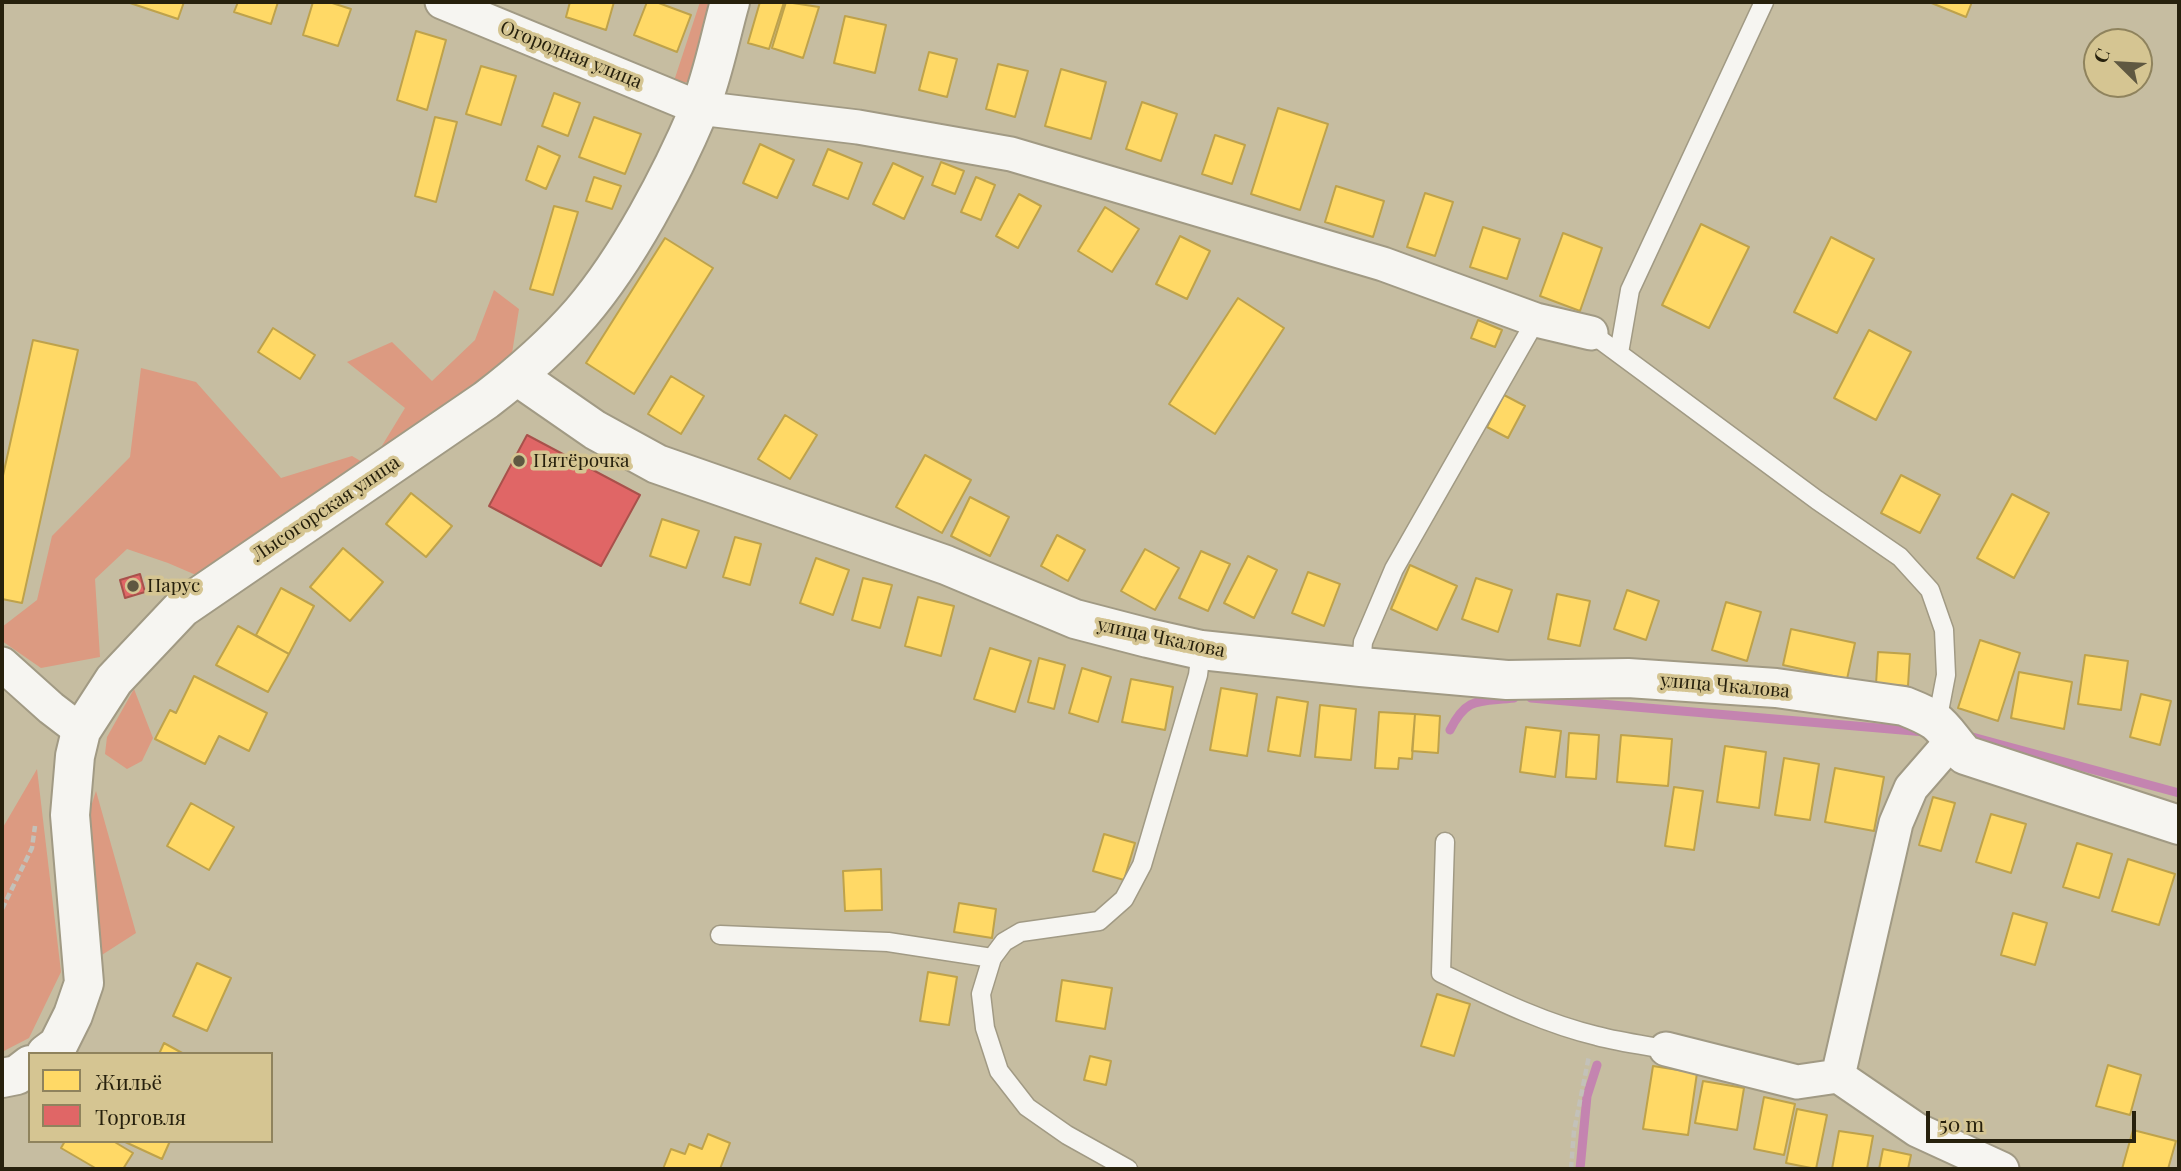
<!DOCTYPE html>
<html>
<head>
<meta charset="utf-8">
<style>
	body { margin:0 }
	#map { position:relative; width:2181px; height:1171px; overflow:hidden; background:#c6bda1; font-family:"Playfair Display",serif }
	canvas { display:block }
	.frame { position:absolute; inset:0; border:4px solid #27210d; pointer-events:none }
	.legend { position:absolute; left:28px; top:1052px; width:245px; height:91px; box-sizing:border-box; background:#d5c592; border:2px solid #8f835d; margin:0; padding:9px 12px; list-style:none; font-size:21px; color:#27210d }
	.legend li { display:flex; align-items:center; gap:14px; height:35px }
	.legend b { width:35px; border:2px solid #8f835d }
	.north { position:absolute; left:2083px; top:28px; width:70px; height:70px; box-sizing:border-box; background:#d5c592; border:2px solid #8f835d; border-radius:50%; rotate:294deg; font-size:19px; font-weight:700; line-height:28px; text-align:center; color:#27210d }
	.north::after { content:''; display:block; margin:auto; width:24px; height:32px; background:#5f5841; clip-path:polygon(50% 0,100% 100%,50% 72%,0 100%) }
	.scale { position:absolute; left:1926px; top:1111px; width:210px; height:32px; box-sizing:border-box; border:4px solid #27210d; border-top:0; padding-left:9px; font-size:21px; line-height:24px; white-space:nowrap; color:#27210d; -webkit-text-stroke:5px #d5c592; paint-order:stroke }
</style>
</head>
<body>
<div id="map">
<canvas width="2181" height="1171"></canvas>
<div class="frame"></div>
<ul class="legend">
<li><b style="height:19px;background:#ffd966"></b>Жильё</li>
<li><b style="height:19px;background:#e06666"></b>Торговля</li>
</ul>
<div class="north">С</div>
<div class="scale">50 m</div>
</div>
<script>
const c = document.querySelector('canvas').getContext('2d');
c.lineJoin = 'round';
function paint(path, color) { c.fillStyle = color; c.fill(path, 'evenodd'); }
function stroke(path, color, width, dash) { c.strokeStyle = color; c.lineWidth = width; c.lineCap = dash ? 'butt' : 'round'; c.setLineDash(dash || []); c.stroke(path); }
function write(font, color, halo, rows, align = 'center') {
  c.font = font + ' "Playfair Display",serif'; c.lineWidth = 7; c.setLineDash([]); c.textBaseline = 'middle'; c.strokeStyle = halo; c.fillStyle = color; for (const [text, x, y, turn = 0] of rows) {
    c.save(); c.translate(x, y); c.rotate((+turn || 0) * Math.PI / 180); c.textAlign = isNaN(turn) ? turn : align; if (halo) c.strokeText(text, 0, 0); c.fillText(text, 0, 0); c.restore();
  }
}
paint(new Path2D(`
	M 700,2 L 717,2 L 693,81 L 673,84 Z
	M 494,290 L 519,309 L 510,366 L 380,449 L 405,408 L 347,362 L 392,342 L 432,381 L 475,340 Z
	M 141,368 L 196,382 L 281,478 L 352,456 L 369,466 L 210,581 L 168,563 L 127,549 L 95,579 L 100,657 L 41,668 L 2,641 L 2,627 L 37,600 L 52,536 L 130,457 Z
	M 134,689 L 153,738 L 142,761 L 127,769 L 105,754 L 107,737 Z
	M 37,769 L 61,972 L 29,1038 L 2,1052 L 2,829 Z
	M 96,791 L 136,933 L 94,960 L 83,831 Z`), '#dc9a81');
const homes = new Path2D(`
	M 127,2 L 184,2 L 178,19 Z
	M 238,2 L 278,2 L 271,24 L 234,12 Z
	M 313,2 L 329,2 L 351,9 L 338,46 L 303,35 Z
	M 570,2 L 614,2 L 606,30 L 566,17 Z
	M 647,2 L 656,2 L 691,15 L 677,52 L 634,35 Z
	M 760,2 L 784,2 L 769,49 L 748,43 Z
	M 786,2 L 819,7 L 803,58 L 772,48 Z
	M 1929,2 L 1972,2 L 1966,17 Z
	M 845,16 L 886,25 L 875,73 L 834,63 Z
	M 416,31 L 446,40 L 427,110 L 397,100 Z
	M 929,52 L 957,59 L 947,97 L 919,90 Z
	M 998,64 L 1028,71 L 1015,117 L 986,109 Z
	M 481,66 L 516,76 L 501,125 L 466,114 Z
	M 1061,69 L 1106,82 L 1091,139 L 1045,126 Z
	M 554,93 L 580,103 L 568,136 L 542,126 Z
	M 1142,102 L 1177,114 L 1161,161 L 1126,149 Z
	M 1278,108 L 1328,124 L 1300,210 L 1251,194 Z
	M 435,117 L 457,122 L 436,202 L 415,196 Z
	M 594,117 L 641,134 L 625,174 L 579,157 Z
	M 1215,135 L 1245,145 L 1232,184 L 1202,174 Z
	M 760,144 L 794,160 L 777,198 L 743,183 Z
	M 538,146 L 560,156 L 546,189 L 526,180 Z
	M 828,149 L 862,163 L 848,199 L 813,185 Z
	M 941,162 L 964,171 L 955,194 L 932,185 Z
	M 893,163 L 923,177 L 904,219 L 873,204 Z
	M 594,177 L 621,186 L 612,209 L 586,201 Z
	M 976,177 L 995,185 L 981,220 L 961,212 Z
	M 1336,186 L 1384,201 L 1373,237 L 1325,222 Z
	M 1425,193 L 1453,202 L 1435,256 L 1407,247 Z
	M 1019,194 L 1041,206 L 1018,248 L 996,236 Z
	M 554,206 L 578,212 L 553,295 L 530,289 Z
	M 1105,207 L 1139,229 L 1112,272 L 1078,251 Z
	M 1701,224 L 1749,247 L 1709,328 L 1662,305 Z
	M 1483,227 L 1520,239 L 1507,279 L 1470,267 Z
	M 1563,233 L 1602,248 L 1580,311 L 1540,296 Z
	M 1180,236 L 1210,251 L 1187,299 L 1156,284 Z
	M 1831,237 L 1874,259 L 1837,333 L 1794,312 Z
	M 665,238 L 713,268 L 634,394 L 586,363 Z
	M 1238,298 L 1284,328 L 1215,434 L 1169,404 Z
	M 1478,320 L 1502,330 L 1495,347 L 1471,338 Z
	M 273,328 L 315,355 L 300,379 L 258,352 Z
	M 1869,330 L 1911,352 L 1876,420 L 1834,398 Z
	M 33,340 L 78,350 L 22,603 L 2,599 L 2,480 Z
	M 671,376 L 704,396 L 681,434 L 648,414 Z
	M 1504,395 L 1525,406 L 1508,438 L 1487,427 Z
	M 785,415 L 817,435 L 790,479 L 758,459 Z
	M 925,455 L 971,480 L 942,533 L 896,507 Z
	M 1901,475 L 1940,495 L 1920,533 L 1881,513 Z
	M 411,493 L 452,526 L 426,557 L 386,524 Z
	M 2012,494 L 2049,513 L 2014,578 L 1977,558 Z
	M 970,497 L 1009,517 L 990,556 L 951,536 Z
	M 662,519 L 699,531 L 686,568 L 650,556 Z
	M 1057,535 L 1085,550 L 1068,581 L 1041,566 Z
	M 735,537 L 761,544 L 750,585 L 723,577 Z
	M 343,548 L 383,582 L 350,621 L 310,587 Z
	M 1145,549 L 1179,568 L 1155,610 L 1121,591 Z
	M 1201,551 L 1230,564 L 1208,611 L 1179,598 Z
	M 1248,556 L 1277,570 L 1254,618 L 1224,603 Z
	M 816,558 L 849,570 L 833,615 L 800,603 Z
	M 1410,565 L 1457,586 L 1437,630 L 1391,609 Z
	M 1308,572 L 1340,584 L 1324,626 L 1292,613 Z
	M 863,578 L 892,585 L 880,628 L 852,620 Z
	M 1476,578 L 1512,590 L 1498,632 L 1462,619 Z
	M 281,588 L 314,606 L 289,654 L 256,635 Z
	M 1627,590 L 1659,601 L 1646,640 L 1614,629 Z
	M 1557,594 L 1590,601 L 1580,646 L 1548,639 Z
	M 918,597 L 954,606 L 941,656 L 905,646 Z
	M 1726,602 L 1761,612 L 1747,661 L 1712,650 Z
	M 238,626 L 289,654 L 268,692 L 216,665 Z
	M 1791,629 L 1855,643 L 1847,679 L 1783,665 Z
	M 1980,640 L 2020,653 L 1998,721 L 1958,708 Z
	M 990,648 L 1031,661 L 1015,712 L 974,699 Z
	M 1878,652 L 1910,654 L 1908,686 L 1876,684 Z
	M 2085,655 L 2128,661 L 2121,710 L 2078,704 Z
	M 1039,658 L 1065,665 L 1054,709 L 1028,702 Z
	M 1082,668 L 1111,677 L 1098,722 L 1069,713 Z
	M 2019,672 L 2072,682 L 2064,729 L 2011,718 Z
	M 194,676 L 267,713 L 249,751 L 219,736 L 205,764 L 155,739 L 170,710 L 176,713 Z
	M 1131,679 L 1173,687 L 1165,730 L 1122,722 Z
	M 1221,688 L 1257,694 L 1247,756 L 1210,750 Z
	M 2141,694 L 2171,701 L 2160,745 L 2130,737 Z
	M 1277,697 L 1308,702 L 1300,756 L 1268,751 Z
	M 1320,705 L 1356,709 L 1351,760 L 1315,757 Z
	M 1379,712 L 1415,714 L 1412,759 L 1399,758 L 1398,769 L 1375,768 Z
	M 1415,714 L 1440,716 L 1438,753 L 1412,751 Z
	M 1526,727 L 1561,731 L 1555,777 L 1520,772 Z
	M 1569,733 L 1599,735 L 1596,779 L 1566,777 Z
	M 1621,735 L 1672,739 L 1668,786 L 1617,782 Z
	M 1725,746 L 1766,752 L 1759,808 L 1717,802 Z
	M 1784,758 L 1819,764 L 1810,820 L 1775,815 Z
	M 1835,768 L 1884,777 L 1874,831 L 1825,822 Z
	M 1674,787 L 1703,791 L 1694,850 L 1665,846 Z
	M 1933,797 L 1955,803 L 1941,851 L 1919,845 Z
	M 191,803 L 234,827 L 209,870 L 167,846 Z
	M 1991,814 L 2026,824 L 2011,873 L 1976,862 Z
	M 1104,834 L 1135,843 L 1124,880 L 1093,871 Z
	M 2077,843 L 2112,854 L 2099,898 L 2063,887 Z
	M 2128,859 L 2175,874 L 2159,925 L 2112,911 Z
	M 881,869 L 882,910 L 845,911 L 843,871 Z
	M 959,903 L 996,909 L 992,938 L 954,932 Z
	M 2013,913 L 2047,923 L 2035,965 L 2001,955 Z
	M 197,963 L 231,978 L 207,1031 L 173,1016 Z
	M 928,972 L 957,977 L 949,1025 L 920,1021 Z
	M 1062,980 L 1112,988 L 1105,1029 L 1056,1021 Z
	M 1437,994 L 1470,1004 L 1454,1056 L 1421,1046 Z
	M 164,1043 L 184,1054 L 159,1054 Z
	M 1090,1056 L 1111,1061 L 1106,1085 L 1084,1080 Z
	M 2108,1065 L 2141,1075 L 2130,1115 L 2096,1106 Z
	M 1653,1066 L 1697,1073 L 1688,1135 L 1643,1129 Z
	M 1703,1081 L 1744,1088 L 1737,1130 L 1695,1123 Z
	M 1764,1097 L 1795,1104 L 1784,1155 L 1754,1149 Z
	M 1797,1109 L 1827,1115 L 1816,1169 L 1786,1163 Z
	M 2133,1130 L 2176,1141 L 2168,1169 L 2122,1169 Z
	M 1839,1131 L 1873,1136 L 1867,1169 L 1832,1169 Z
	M 708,1134 L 730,1143 L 720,1169 L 663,1169 L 671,1149 L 685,1154 L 689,1144 L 702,1149 Z
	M 65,1141 L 113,1141 L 133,1153 L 123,1169 L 97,1169 L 61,1148 Z
	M 123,1141 L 170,1141 L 162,1159 Z
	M 1883,1149 L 1911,1155 L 1908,1169 L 1879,1169 Z`);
paint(homes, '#ffd966');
stroke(homes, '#bea24b', 2);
const shops = new Path2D(`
	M 527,435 L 640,495 L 601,566 L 489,506 Z
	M 140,574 L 145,592 L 125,598 L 120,580 Z`);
paint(shops, '#e06666');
stroke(shops, '#a8514b', 2);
stroke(new Path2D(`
	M 1531,698 L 1925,732
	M 1450,730 C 1467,696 1479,702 1514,698
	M 1965,735 L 2179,793
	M 1580,1169 L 1587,1096 L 1597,1065`), '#c484b0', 9);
const lane = new Path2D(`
	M 1591,333 L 1817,500 L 1900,557 L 1930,590 L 1944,630 L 1946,675 L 1937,722
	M 1619,353 L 1630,290 L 1764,2
	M 1361,667 L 1363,642 L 1394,569 L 1536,320
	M 1445,842 L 1441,973 C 1491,997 1542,1023 1597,1036 C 1619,1042 1643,1045 1666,1049
	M 720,935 L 888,942 L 992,958
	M 1128,1169 L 1067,1135 L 1027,1107 L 999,1071 L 985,1028 L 981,994 L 992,958 L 1004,942 L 1021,932 L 1099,921 L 1124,899 L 1142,865 L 1198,675 L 1201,650`);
const street = new Path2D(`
	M 442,2 L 699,108 L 858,127 L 1011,154 L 1383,264 L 1536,320 L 1591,333
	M 2,664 L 51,708 L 81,731
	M 1666,1049 L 1797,1082 L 1838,1076 L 1917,1130 L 2002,1169
	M 1838,1076 L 1896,823 L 1911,788 L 1951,742`);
const secondary = new Path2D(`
	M 517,376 L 595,430 L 657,464 L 946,565 L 1075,619 L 1148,638 L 1201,650 L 1361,667 L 1507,680 L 1628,678 L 1776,688 L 1904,706 C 1914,710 1925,714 1935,721 C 1946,729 1954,744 1965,755 L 2179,825
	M 46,1054 L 58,1045 L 73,1015 L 84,983 L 70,815 L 75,756 L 81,731 L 114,680 L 182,608 L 486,400 C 520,374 553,345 581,313 C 628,258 671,176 699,110 C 713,76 720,37 730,2
	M 2,1078 L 17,1075 L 30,1065`);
stroke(lane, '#a19a84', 21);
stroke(street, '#a19a84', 37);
stroke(secondary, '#a19a84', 42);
stroke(new Path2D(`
	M 2,909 L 32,848 L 35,826
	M 1571,1169 L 1574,1131 L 1589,1056`), '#c3c1b9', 4.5, [7, 3.5]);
stroke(lane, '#f6f5f1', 18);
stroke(street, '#f6f5f1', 33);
stroke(secondary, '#f6f5f1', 38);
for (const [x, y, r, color] of [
	[519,461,7,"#5f5841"],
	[133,586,7,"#5f5841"]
]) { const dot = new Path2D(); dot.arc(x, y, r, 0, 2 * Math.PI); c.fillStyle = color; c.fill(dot); stroke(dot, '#d5c592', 2.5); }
write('19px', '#27210d', '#d5c592', [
	["Огородная улица",571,55,22],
	["Лысогорская улица",326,509,-34],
	["улица Чкалова",1161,638,12],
	["улица Чкалова",1725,686,5]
]);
write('19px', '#27210d', '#d5c592', [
	["Пятёрочка",533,461],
	["Парус",147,586]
], 'left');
</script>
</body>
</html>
